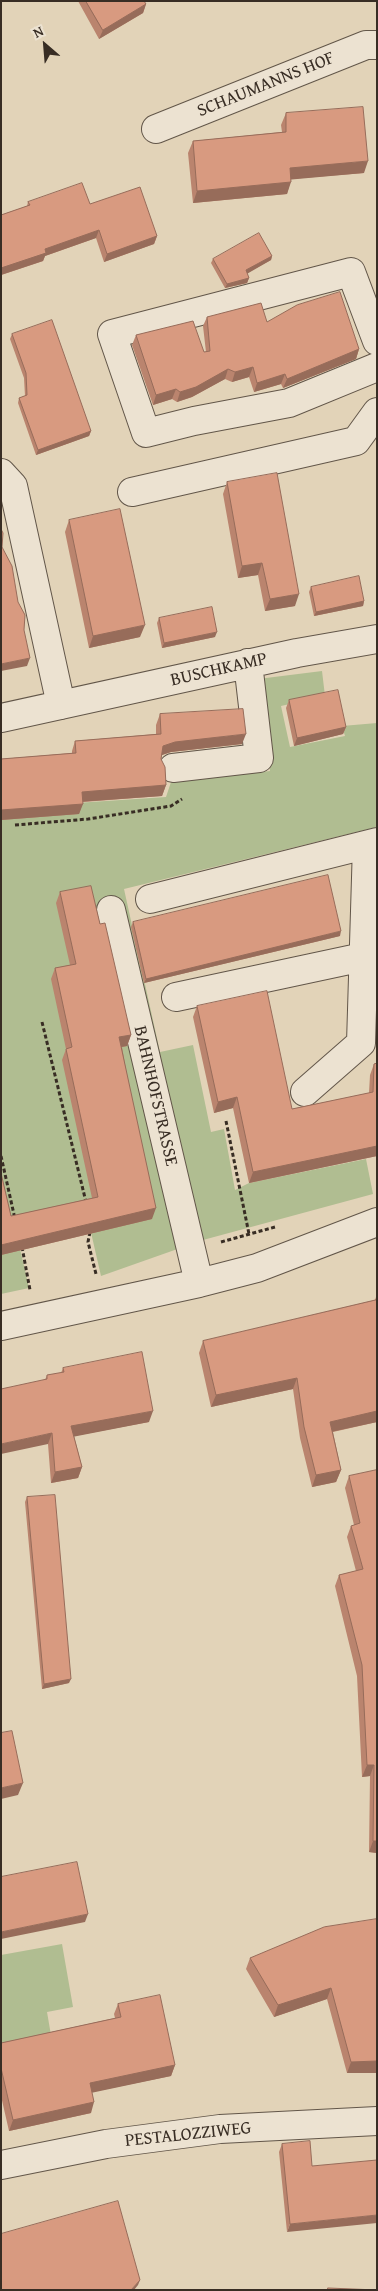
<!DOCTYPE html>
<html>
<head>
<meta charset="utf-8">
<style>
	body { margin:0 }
	#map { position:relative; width:378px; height:2291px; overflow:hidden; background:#e2d3b8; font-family:"Gentium Book Plus",serif }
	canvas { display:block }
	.frame { position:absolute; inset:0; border:2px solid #382d24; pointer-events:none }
	.north { position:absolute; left:20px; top:20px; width:50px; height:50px; -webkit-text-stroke:4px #ece2d1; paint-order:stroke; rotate:333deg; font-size:14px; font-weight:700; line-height:20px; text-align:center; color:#382d24 }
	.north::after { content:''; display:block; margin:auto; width:18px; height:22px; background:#382d24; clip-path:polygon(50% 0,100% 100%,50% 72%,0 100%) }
</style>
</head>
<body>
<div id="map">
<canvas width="378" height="2291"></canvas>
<div class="frame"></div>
<div class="north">N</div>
</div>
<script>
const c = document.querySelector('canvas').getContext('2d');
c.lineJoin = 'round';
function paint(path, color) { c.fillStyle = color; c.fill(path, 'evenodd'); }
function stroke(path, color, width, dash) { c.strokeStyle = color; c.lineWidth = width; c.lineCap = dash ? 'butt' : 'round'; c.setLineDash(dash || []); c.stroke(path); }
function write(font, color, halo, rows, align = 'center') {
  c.font = font + ' "Gentium Book Plus",serif'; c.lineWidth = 4.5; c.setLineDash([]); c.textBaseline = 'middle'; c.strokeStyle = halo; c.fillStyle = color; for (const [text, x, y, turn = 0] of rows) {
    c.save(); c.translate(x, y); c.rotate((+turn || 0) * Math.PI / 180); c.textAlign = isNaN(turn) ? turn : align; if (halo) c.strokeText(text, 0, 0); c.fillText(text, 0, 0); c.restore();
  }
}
paint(new Path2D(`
	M 322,671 L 325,696 L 281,706 L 290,747 L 345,736 L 342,726 L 377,723 L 377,827 L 124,889 L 160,1052 L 193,1045 L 211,1132 L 224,1129 L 235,1190 L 249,1183 L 366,1159 L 373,1194 L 203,1240 L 101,1276 L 84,1202 L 13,1218 L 29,1288 L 1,1294 L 1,816 L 76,803 L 166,797 L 171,782 L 270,771 L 258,679 Z
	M 62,1944 L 73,2007 L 47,2012 L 52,2041 L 1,2053 L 1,1955 Z`), '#b0bd91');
const minor = new Path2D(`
	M 156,129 L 366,45 L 377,45
	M 377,341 L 351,272 L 112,334 L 146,433 L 194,421 L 289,403 L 377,367
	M 1,473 L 13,486 L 61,705
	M 132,492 L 356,441 L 377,412
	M 1,718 L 297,653 L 377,639
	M 173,768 L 259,758 L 248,663
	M 150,899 L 377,842
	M 111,910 L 199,1283
	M 176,997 L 363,957
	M 305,1092 L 361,1043 L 367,845
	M 1,1326 L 199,1283 L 257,1268 L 377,1222
	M 1,2165 L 106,2144 L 220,2129 L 377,2121`);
stroke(minor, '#625649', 30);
stroke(new Path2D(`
	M 15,825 L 88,819 L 171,806 L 182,799
	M 42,1022 L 86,1202
	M 226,1121 L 249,1234
	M 1,1156 L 15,1219
	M 90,1232 L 88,1242 L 96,1274
	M 221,1242 L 275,1227
	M 22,1247 L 30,1290`), '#382d24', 3, [4, 2.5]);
stroke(minor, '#ece2d1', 28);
paint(new Path2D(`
	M 78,1 L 144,1 L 146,4 L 143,13 L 99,39 Z
	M 286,113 L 364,173 L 291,179 L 287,194 L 193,203 L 188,153 L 193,141 L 282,132 L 281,125 Z
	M 28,202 L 90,204 L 157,236 L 154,244 L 104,262 L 96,238 L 45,256 L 43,261 L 1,275 L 1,215 L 27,206 Z
	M 272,256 L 271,260 L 247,273 L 249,278 L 247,283 L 225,288 L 211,263 L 213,259 Z
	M 207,317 L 267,322 L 359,349 L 356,359 L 283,388 L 281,384 L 254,392 L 249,377 L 232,382 L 225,379 L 192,397 L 177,402 L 172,399 L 153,405 L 132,345 L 136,335 L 204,352 L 206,352 L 203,326 Z
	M 12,334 L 91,431 L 89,436 L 36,455 L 18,403 L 19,398 L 25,396 L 24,378 L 10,339 Z
	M 227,482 L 295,606 L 265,611 L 258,575 L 238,578 L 223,494 Z
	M 69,520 L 140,637 L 89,648 L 65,532 Z
	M 311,587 L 364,601 L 363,606 L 314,616 L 309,592 Z
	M 159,618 L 215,637 L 162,648 L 157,623 Z
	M 289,700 L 346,727 L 343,734 L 294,746 L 286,708 Z
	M 160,714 L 242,744 L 171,752 L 162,755 L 161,759 L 166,785 L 162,796 L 83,802 L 79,814 L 1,820 L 1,759 L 72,753 L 72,751 L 75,741 L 156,734 L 156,725 Z
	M 60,892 L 100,924 L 131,1035 L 127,1046 L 122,1047 L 152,1219 L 1,1255 L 1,1173 L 11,1216 L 92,1198 L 62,1060 L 66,1049 L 51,979 L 55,968 L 70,965 L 56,903 Z
	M 133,922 L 340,936 L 144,983 L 131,927 Z
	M 197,1006 L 292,1109 L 369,1093 L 370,1075 L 374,1064 L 377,1063 L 377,1156 L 249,1183 L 233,1108 L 214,1113 L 193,1017 Z
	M 377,1294 L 377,1422 L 333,1432 L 341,1470 L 336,1482 L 312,1487 L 300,1438 L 293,1389 L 211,1407 L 199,1353 L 203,1341 L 375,1300 Z
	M 63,1368 L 149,1422 L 74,1436 L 82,1467 L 78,1478 L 51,1483 L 48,1444 L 45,1380 L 47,1375 L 61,1373 Z
	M 377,1470 L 377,1853 L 369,1852 L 370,1776 L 362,1777 L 357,1676 L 335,1586 L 339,1575 L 356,1571 L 347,1537 L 351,1526 L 354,1525 L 345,1488 L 349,1476 Z
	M 27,1497 L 69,1683 L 42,1689 L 25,1502 Z
	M 377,1919 L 377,2073 L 347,2073 L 327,1999 L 274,2017 L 246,1969 L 250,1958 Z
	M 118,2004 L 175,2065 L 171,2076 L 92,2092 L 91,2113 L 9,2131 L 1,2096 L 1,2043 L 115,2018 L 114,2014 Z
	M 282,2144 L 312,2166 L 287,2232 L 279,2152 Z`), '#ba846e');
paint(new Path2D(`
	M 146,4 L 143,13 L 99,39 L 103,30 Z
	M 368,161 L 364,173 L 286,180 L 290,168 Z
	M 291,182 L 287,194 L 193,203 L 197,191 Z
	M 99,230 L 96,238 L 45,256 L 43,261 L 1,275 L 1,268 L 45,249 Z
	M 157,236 L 154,244 L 104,262 L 107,254 Z
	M 272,256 L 271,260 L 245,275 L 246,270 Z
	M 249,278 L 247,283 L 225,288 L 227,284 Z
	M 359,349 L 356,359 L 283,388 L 287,379 Z
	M 253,367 L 249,377 L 232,382 L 235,372 Z
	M 228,369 L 225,379 L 192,397 L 177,402 L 180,392 Z
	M 285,374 L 281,384 L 254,392 L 257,383 Z
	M 176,389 L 172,399 L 153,405 L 156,395 Z
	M 91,431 L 89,436 L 36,455 L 38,450 Z
	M 262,563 L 258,575 L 238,578 L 242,566 Z
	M 299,594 L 295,606 L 265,611 L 270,599 Z
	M 364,601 L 363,606 L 314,616 L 316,612 Z
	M 145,625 L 140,637 L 89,648 L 93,636 Z
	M 217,632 L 215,637 L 162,648 L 164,643 Z
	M 30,658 L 27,666 L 1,671 L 1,664 Z
	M 346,727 L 343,734 L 294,746 L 297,738 Z
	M 246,734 L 242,744 L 171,752 L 159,756 L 163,746 L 175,742 Z
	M 166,785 L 162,796 L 78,802 L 82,792 Z
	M 83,804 L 79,814 L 1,820 L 1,810 Z
	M 341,931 L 340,936 L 144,983 L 146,979 Z
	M 131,1035 L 127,1046 L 115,1048 L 119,1037 Z
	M 237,1097 L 233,1108 L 214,1113 L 218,1102 Z
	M 377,1146 L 377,1156 L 249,1183 L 253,1172 Z
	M 156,1208 L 152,1219 L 1,1255 L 1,1245 Z
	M 297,1378 L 293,1389 L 211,1407 L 216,1395 Z
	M 153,1411 L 149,1422 L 67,1438 L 71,1426 Z
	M 377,1411 L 377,1422 L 326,1433 L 330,1422 Z
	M 52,1433 L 48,1444 L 1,1454 L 1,1444 Z
	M 82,1467 L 78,1478 L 51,1483 L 55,1472 Z
	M 341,1470 L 336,1482 L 312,1487 L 316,1475 Z
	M 71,1679 L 69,1683 L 42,1689 L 44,1684 Z
	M 367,1765 L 374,1765 L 370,1776 L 362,1777 Z
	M 23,1783 L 18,1795 L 1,1799 L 1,1788 Z
	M 373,1841 L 377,1841 L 377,1853 L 369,1852 Z
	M 88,1914 L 85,1922 L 1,1939 L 1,1932 Z
	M 331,1988 L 327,1999 L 274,2017 L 278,2005 Z
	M 377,2061 L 377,2073 L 347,2073 L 351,2062 Z
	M 175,2065 L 171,2076 L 86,2094 L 90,2083 Z
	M 94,2102 L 91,2113 L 9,2131 L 13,2120 Z
	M 377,2215 L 377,2223 L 287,2232 L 290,2224 Z
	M 140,2280 L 138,2285 L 134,2290 L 131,2290 Z`), '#976c5a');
const building = new Path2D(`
	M 86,1 L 144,1 L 146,4 L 103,30 Z
	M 363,107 L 368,161 L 290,168 L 291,182 L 197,191 L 193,141 L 286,132 L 286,113 Z
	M 82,183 L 90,204 L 140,187 L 157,236 L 107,254 L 99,230 L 45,249 L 46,253 L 1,268 L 1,215 L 30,205 L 28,202 Z
	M 259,233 L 272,256 L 246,270 L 249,278 L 227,284 L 213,259 Z
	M 340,292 L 359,349 L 287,379 L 285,374 L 257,383 L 253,367 L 235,372 L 228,369 L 196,387 L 180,392 L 176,389 L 156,395 L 136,335 L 193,321 L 204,352 L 210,351 L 207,317 L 261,303 L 267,322 L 297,305 Z
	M 52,320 L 91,431 L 38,450 L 19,398 L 27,395 L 26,373 L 12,334 Z
	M 277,473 L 299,594 L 270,599 L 262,563 L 242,566 L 227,482 Z
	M 120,509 L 145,625 L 93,636 L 69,520 Z
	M 1,529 L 3,533 L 2,547 L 12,566 L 18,602 L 25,615 L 24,630 L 30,658 L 1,664 Z
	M 359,576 L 364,601 L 316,612 L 311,587 Z
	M 212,607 L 217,632 L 164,643 L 159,618 Z
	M 338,690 L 346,727 L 297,738 L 289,700 Z
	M 243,709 L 246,734 L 175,742 L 163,746 L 161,759 L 165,767 L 166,785 L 82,792 L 83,804 L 1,810 L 1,759 L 76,753 L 75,741 L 161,734 L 160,714 Z
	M 328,875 L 341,931 L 146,979 L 133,922 Z
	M 91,886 L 100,924 L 105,923 L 131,1035 L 119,1037 L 156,1208 L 1,1245 L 1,1173 L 11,1216 L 98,1197 L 66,1049 L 72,1047 L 55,968 L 76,964 L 60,892 Z
	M 267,991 L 292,1109 L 373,1092 L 374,1064 L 377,1063 L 377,1146 L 253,1172 L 237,1097 L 218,1102 L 197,1006 Z
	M 377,1300 L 377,1411 L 330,1422 L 341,1470 L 316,1475 L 304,1427 L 297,1378 L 216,1395 L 203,1341 Z
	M 142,1352 L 153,1411 L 71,1426 L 82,1467 L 55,1472 L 52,1433 L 1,1444 L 1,1389 L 47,1379 L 47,1375 L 64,1372 L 63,1368 Z
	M 377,1470 L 377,1841 L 373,1841 L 374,1765 L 367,1765 L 362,1665 L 339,1575 L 363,1569 L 351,1526 L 360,1523 L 349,1476 Z
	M 55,1495 L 71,1679 L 44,1684 L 27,1497 Z
	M 12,1731 L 23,1783 L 1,1788 L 1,1733 Z
	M 77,1862 L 88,1914 L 1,1932 L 1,1877 Z
	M 377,1919 L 377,2061 L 351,2062 L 331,1988 L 278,2005 L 250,1958 L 324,1927 Z
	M 160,1995 L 175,2065 L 90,2083 L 94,2102 L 13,2120 L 1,2068 L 1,2043 L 121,2017 L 118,2004 Z
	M 310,2141 L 312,2166 L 377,2160 L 377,2215 L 290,2224 L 282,2144 Z
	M 118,2201 L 140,2280 L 131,2290 L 1,2290 L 1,2234 Z
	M 328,2288 L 377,2290 L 328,2290 Z`);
paint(building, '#d89a80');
stroke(building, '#976c5a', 1);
write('18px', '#382d24', '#ece2d1', [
	["SCHAUMANNS HOF",266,85,-22],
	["BUSCHKAMP",219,670,-13],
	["BAHNHOFSTRASSE",155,1096,77],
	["PESTALOZZIWEG",188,2135,-6]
]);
</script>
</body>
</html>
